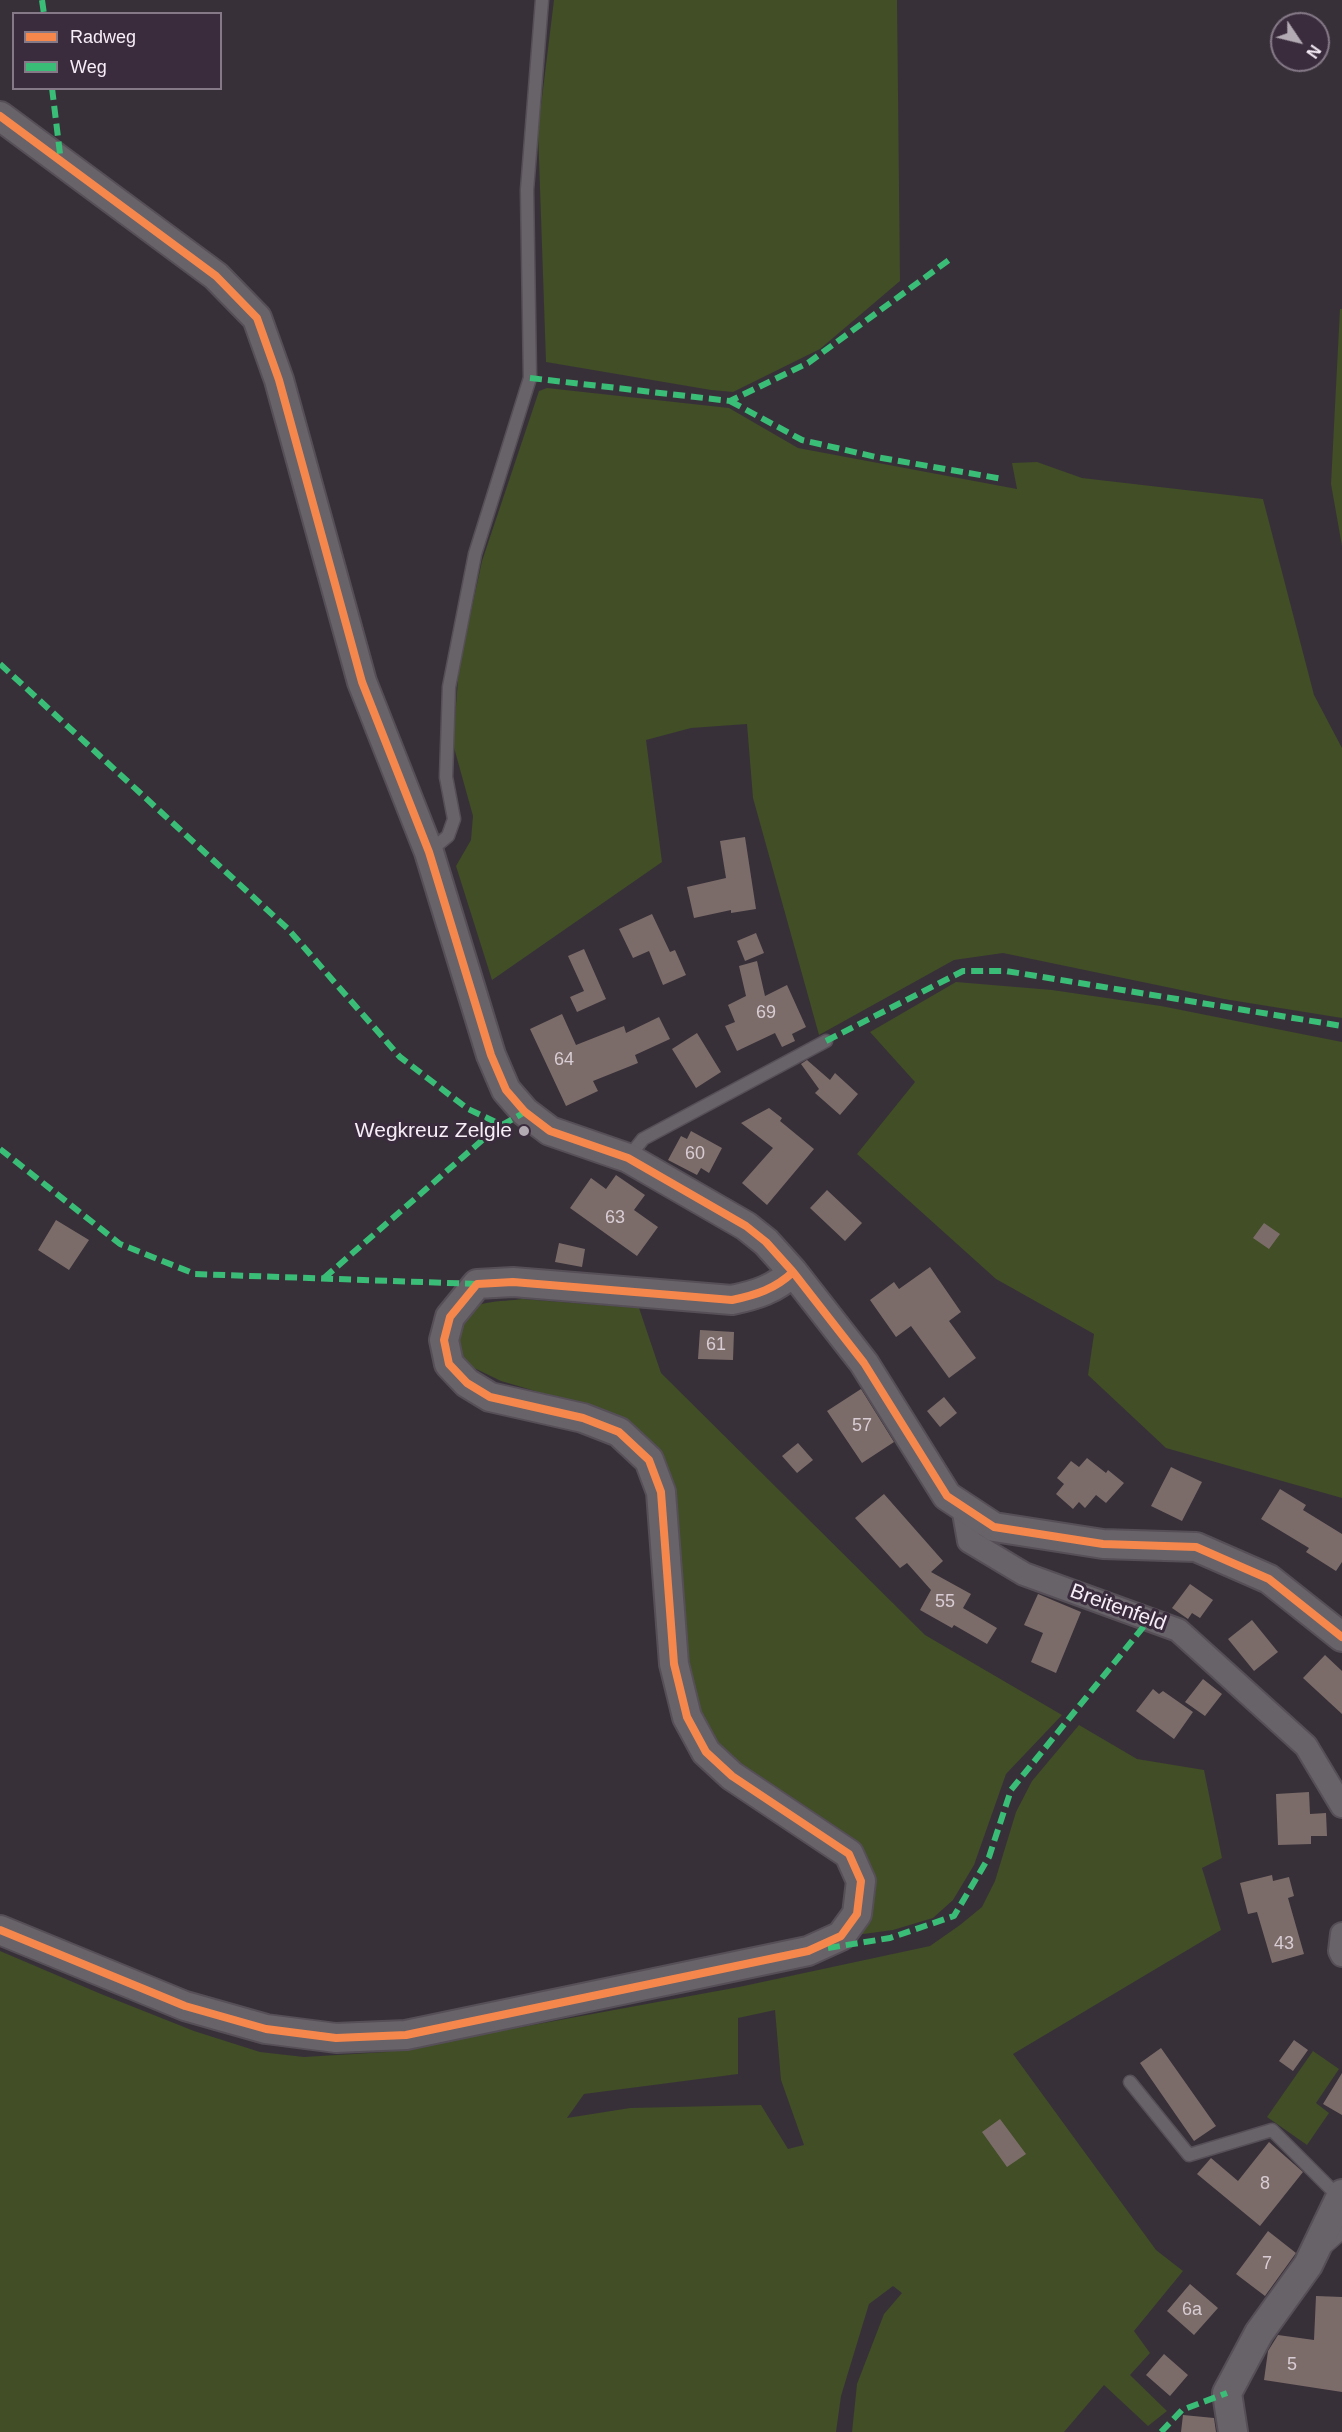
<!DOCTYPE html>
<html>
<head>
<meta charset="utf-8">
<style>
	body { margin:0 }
	#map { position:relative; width:1342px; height:2432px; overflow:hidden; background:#373039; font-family:Arial,sans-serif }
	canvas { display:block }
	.legend { position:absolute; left:12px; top:12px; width:210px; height:78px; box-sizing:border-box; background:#3a2c3d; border:2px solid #857987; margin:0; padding:8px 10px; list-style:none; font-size:18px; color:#f6edf7 }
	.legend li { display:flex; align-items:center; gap:12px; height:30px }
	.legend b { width:30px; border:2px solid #857987 }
	.north { position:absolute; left:1270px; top:12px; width:60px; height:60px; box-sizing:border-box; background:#3a2c3d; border:2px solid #857987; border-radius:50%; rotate:125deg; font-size:16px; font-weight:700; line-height:24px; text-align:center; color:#f6edf7 }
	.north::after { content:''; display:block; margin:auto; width:21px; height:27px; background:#b3abb4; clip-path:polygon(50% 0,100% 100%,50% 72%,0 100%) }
</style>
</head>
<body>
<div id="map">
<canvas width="1342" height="2432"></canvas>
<ul class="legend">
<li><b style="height:8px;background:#f5874c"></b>Radweg</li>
<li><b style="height:8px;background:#3abd76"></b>Weg</li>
</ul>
<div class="north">N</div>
</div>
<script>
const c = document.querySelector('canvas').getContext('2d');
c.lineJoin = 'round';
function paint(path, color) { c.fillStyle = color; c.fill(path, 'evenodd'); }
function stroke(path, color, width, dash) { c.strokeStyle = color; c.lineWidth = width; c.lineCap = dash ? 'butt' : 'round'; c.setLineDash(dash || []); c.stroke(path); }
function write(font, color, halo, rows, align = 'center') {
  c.font = font + ' Arial,sans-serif'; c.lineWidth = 6; c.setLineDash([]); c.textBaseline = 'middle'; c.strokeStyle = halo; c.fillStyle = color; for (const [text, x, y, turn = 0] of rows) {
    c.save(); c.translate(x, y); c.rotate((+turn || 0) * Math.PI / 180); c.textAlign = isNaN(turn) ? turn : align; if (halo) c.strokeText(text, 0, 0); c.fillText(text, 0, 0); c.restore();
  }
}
paint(new Path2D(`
	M 554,0 L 897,0 L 900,281 L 820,349 L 733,392 L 711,390 L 546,362 L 538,130 Z
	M 1340,309 L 1342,309 L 1342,546 L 1331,484 Z
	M 547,388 L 729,408 L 798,448 L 1017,489 L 1012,463 L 1037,462 L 1082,478 L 1263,499 L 1314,695 L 1342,748 L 1342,1018 L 1224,999 L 1003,953 L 954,960 L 819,1035 L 753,798 L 747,724 L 691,728 L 646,740 L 662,862 L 492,980 L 456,866 L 471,840 L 473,816 L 453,744 L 459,667 L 482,561 L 539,391 Z
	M 956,982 L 1052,990 L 1161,1006 L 1342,1042 L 1342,1498 L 1166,1448 L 1088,1375 L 1094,1334 L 996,1279 L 857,1154 L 915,1082 L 870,1032 Z
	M 522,1299 L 639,1308 L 661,1373 L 925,1635 L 1062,1715 L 1006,1774 L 974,1865 L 953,1900 L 933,1918 L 893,1930 L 856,1935 L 876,1891 L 869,1865 L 741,1768 L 713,1741 L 685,1680 L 669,1483 L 665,1461 L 643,1436 L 576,1403 L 501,1381 L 470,1366 L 457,1350 C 458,1342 457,1330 459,1322 C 467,1299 503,1302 522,1299 Z
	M 1079,1725 L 1137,1759 L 1204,1770 L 1222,1858 L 1202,1868 L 1221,1930 L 1013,2054 L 1156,2250 L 1183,2271 L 1134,2331 L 1150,2353 L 1130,2375 L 1167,2411 L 1148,2426 L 1104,2385 L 1064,2432 L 852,2432 L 857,2384 L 884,2314 L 902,2293 L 893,2286 L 869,2304 L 841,2396 L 836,2432 L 0,2432 L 0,1951 L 101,1994 L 194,2031 L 260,2052 L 304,2057 L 386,2052 L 739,1987 L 930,1946 L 960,1925 L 982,1907 L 995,1881 L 1016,1812 L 1032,1781 ZM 775,2010 L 781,2080 L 804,2145 L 788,2149 L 761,2105 L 630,2108 L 567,2118 L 584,2094 L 738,2074 L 738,2018 Z
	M 1313,2051 L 1339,2069 L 1316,2103 L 1329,2113 L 1307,2145 L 1267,2117 Z`), '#414e26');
paint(new Path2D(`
	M 745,837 L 756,909 L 731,913 L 731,910 L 694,918 L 687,887 L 726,878 L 720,841 Z
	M 652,914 L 670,952 L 675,950 L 686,975 L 663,985 L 649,951 L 633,958 L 619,929 Z
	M 756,933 L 764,953 L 745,961 L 737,941 Z
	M 584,949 L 606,999 L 577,1012 L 570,997 L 584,991 L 568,956 Z
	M 757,961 L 765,996 L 787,985 L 806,1027 L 792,1034 L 795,1041 L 782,1047 L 775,1033 L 737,1051 L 725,1026 L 735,1022 L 728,1005 L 746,996 L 739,966 Z
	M 562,1014 L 576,1045 L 624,1026 L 626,1033 L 659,1017 L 670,1039 L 635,1055 L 638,1063 L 593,1081 L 598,1091 L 566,1106 L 530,1029 Z
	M 697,1033 L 721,1072 L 696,1088 L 672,1049 Z
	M 807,1060 L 830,1080 L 835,1073 L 858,1094 L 840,1115 L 815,1093 L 819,1089 L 801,1064 Z
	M 769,1108 L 782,1118 L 780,1121 L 814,1149 L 767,1205 L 742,1183 L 773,1148 L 741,1123 Z
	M 691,1131 L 722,1148 L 709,1173 L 701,1168 L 697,1175 L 668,1160 L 681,1136 L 687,1139 Z
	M 616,1175 L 645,1195 L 634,1210 L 658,1227 L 637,1256 L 570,1208 L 591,1178 L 606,1189 Z
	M 827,1190 L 862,1223 L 845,1241 L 810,1208 Z
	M 56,1220 L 89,1240 L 69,1270 L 38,1250 Z
	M 1264,1223 L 1280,1234 L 1269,1249 L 1253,1238 Z
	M 559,1243 L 585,1249 L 582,1267 L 555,1262 Z
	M 930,1267 L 961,1312 L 949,1321 L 976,1358 L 949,1378 L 911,1326 L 896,1337 L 870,1300 L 894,1282 L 899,1289 Z
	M 700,1330 L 734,1332 L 733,1360 L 698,1359 Z
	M 861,1389 L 894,1442 L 862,1463 L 827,1411 Z
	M 944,1397 L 957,1413 L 940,1427 L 927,1411 Z
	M 798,1443 L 813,1460 L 797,1473 L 782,1456 Z
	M 1087,1458 L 1106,1473 L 1108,1470 L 1124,1483 L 1106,1503 L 1096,1495 L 1085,1508 L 1079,1502 L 1073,1509 L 1056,1494 L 1064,1484 L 1057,1478 L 1071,1461 L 1079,1467 Z
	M 1171,1467 L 1202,1482 L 1182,1521 L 1151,1506 Z
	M 1280,1489 L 1306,1505 L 1303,1510 L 1342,1534 L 1342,1562 L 1336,1571 L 1306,1552 L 1309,1548 L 1261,1519 Z
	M 884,1494 L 943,1561 L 931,1572 L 971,1594 L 963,1608 L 997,1628 L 987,1644 L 954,1625 L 952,1628 L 920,1610 L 931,1590 L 907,1563 L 900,1568 L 855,1518 Z
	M 1190,1584 L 1213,1600 L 1200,1618 L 1192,1613 L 1188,1619 L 1172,1608 Z
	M 1038,1594 L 1081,1612 L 1056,1673 L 1031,1662 L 1043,1633 L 1024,1625 Z
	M 1252,1620 L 1278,1652 L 1254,1671 L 1228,1639 Z
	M 1325,1655 L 1342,1671 L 1342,1714 L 1303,1678 Z
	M 1203,1679 L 1222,1694 L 1205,1716 L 1185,1702 Z
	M 1153,1689 L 1159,1694 L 1163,1691 L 1193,1712 L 1174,1739 L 1136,1711 Z
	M 1309,1792 L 1310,1814 L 1326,1813 L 1327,1836 L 1311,1836 L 1311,1844 L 1278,1845 L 1276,1794 Z
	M 1272,1875 L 1273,1881 L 1289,1877 L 1294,1896 L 1288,1898 L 1304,1954 L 1272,1963 L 1257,1912 L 1248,1914 L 1240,1883 Z
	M 1294,2040 L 1308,2050 L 1293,2071 L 1279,2061 Z
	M 1161,2048 L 1216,2126 L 1194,2141 L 1140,2063 Z
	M 1342,2073 L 1342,2115 L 1323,2104 Z
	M 1000,2119 L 1026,2154 L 1007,2167 L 982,2132 Z
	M 1269,2142 L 1303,2172 L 1260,2226 L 1197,2174 L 1211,2158 L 1238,2181 Z
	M 1268,2231 L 1296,2253 L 1265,2296 L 1236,2274 Z
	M 1190,2284 L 1218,2308 L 1194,2335 L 1167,2311 Z
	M 1316,2296 L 1342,2297 L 1342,2392 L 1264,2380 L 1268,2351 L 1278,2335 L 1314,2340 Z
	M 1164,2354 L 1188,2375 L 1170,2396 L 1146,2375 Z
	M 1183,2415 L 1214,2418 L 1216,2432 L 1181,2432 Z`), '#7c6c69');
const service = new Path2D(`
	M 430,851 L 448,836 L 454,819 L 446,777 L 449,687 L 475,554 L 530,378 L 527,190 L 542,0
	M 628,1158 L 643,1139 L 826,1041
	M 1130,2082 L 1189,2155 L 1272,2130 L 1340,2198
	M 1325,2248 L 1342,2233`);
const minor = new Path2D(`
	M 963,1507 L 969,1541 L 1024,1574 L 1178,1630 L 1306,1746 L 1342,1806
	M 1342,1934 L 1340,1951 L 1342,1955`);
const tertiary = new Path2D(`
	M 0,116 L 216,276 L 257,318 L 279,380 L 362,682 L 429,852 L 491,1055 L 506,1090 L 525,1112 L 550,1131 L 628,1158 L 746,1226 L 766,1242 L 793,1272 L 864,1363 L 947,1496 L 994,1527 L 1103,1544 L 1196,1547 L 1269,1579 L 1342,1637
	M 0,1930 L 185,2006 L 266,2029 L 336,2038 L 406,2035 L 808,1951 L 841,1936 L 857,1914 L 861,1881 L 849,1854 L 732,1776 L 706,1752 L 687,1717 L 674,1664 L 661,1492 L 649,1460 L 619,1432 L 583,1418 L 490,1397 L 467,1383 L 449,1364 L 444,1340 L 450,1317 L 477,1284 L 513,1282 L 732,1300 C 756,1295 775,1289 793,1272
	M 1233,2432 L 1227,2393 L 1259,2333 L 1308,2265 L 1342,2194`);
stroke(service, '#564f57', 15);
stroke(minor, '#564f57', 26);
stroke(tertiary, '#564f57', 32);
stroke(service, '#686269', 12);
stroke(minor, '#686269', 22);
stroke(tertiary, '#686269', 28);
stroke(new Path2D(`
	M 42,0 L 44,14
	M 52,88 L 61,162
	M 530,378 L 730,401 L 808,363 L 953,257
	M 730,401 L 802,440 L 876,457 L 1003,479
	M 0,664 L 288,929 L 400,1057 L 468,1109 L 502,1125
	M 826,1041 L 963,971 L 1006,971 L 1342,1026
	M 0,1149 L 120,1244 L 195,1274 L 477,1284
	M 324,1278 L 495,1129 L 525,1112
	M 828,1948 L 890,1938 L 954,1916 L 989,1857 L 1011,1790 L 1149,1620
	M 1161,2432 L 1182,2410 L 1227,2393`), '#3abd76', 6, [12, 6]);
stroke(new Path2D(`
	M 0,116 L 216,276 L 257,318 L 279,380 L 362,682 L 429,852 L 491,1055 L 506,1090 L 525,1112 L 550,1131 L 628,1158 L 746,1226 L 766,1242 L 793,1272 L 864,1363 L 947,1496 L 994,1527 L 1103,1544 L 1196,1547 L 1269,1579 L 1342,1637
	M 0,1930 L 185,2006 L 266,2029 L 336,2038 L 406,2035 L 808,1951 L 841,1936 L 857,1914 L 861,1881 L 849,1854 L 732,1776 L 706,1752 L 687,1717 L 674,1664 L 661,1492 L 649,1460 L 619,1432 L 583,1418 L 490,1397 L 467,1383 L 449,1364 L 444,1340 L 450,1317 L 477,1284 L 513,1282 L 732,1300 C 756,1295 775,1289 793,1272`), '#f5874c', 8);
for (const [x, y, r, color] of [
	[524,1131,6,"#b3abb4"]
]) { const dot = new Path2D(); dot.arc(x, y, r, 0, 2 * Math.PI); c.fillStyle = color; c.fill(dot); stroke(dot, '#3a2c3d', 2); }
write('18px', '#d8cdd4', null, [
	["69",766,1013],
	["64",564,1060],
	["60",695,1154],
	["63",615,1218],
	["61",716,1345],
	["57",862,1426],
	["55",945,1602],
	["43",1284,1944],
	["8",1265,2184],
	["7",1267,2264],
	["6a",1192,2310],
	["5",1292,2365]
]);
write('21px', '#f6edf7', '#3a2c3d', [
	["Wegkreuz Zelgle",512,1131]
], 'right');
write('21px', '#f6edf7', '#3a2c3d', [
	["Breitenfeld",1118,1608,20]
]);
</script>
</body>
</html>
